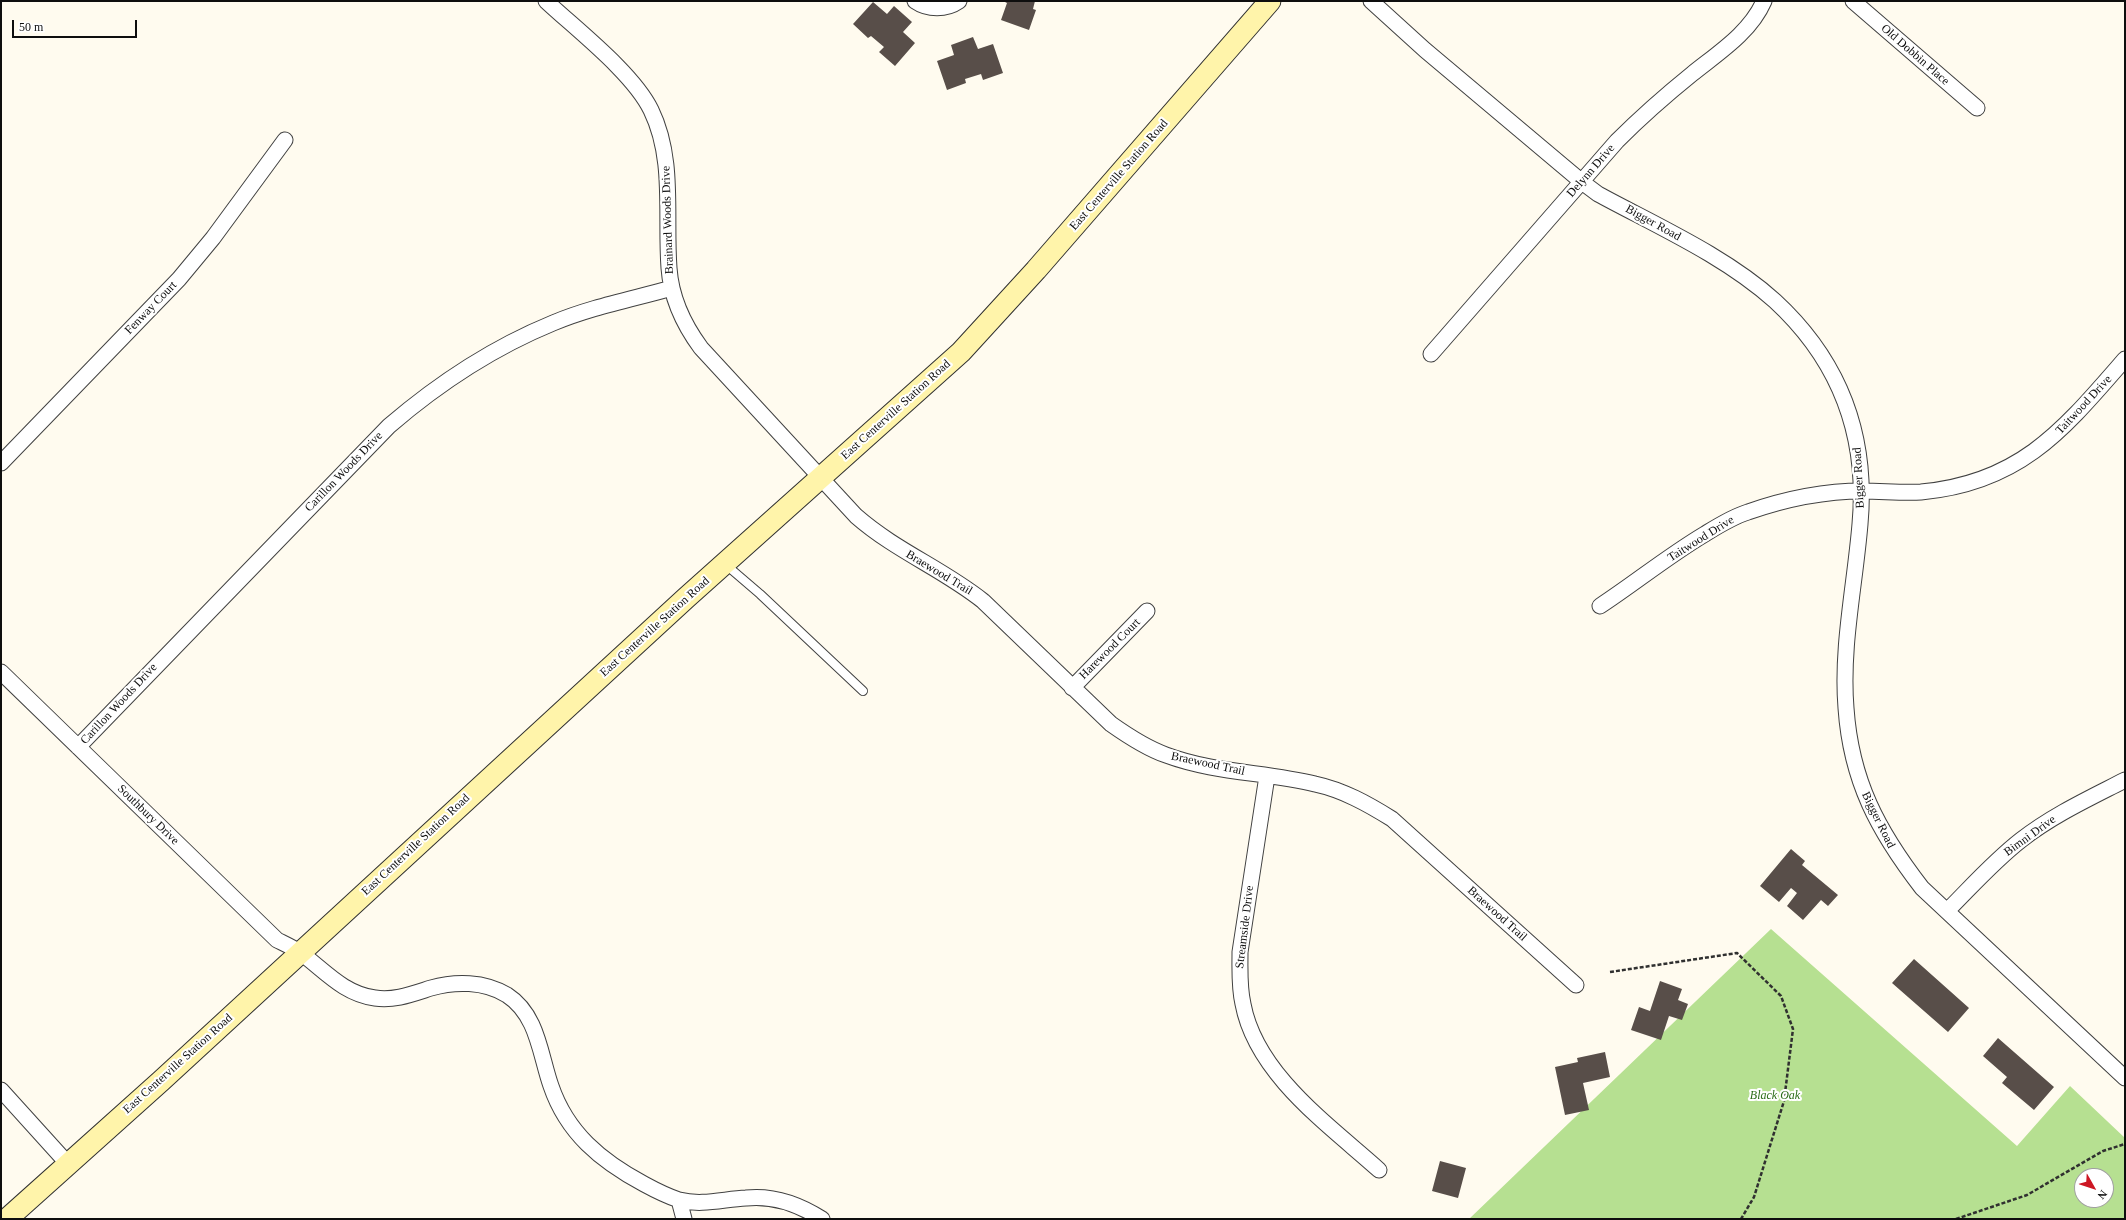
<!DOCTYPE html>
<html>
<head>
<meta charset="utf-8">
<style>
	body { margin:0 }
	#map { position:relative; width:2126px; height:1220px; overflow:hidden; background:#fffbef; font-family:Georgia,serif }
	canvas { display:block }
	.frame { position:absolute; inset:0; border:2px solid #0e0e0e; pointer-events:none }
	.north { position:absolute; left:2074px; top:1168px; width:40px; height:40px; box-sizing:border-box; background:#fff; border:1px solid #9f9f9f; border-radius:50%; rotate:129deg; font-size:11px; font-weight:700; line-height:16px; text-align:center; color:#0e0e0e }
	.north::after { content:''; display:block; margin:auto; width:14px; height:18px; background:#cd1723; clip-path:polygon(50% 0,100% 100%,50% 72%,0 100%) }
	.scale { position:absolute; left:12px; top:20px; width:125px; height:18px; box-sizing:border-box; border:2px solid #0e0e0e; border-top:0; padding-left:5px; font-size:12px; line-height:14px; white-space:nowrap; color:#0e0e0e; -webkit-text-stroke:3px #fff; paint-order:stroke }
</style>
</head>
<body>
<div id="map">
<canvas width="2126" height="1220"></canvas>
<div class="frame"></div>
<div class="north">N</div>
<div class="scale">50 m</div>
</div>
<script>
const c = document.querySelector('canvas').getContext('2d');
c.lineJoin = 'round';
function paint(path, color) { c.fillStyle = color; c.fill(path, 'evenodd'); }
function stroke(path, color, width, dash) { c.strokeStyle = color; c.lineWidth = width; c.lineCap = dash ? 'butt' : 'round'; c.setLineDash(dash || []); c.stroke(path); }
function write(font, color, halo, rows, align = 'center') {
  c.font = font + ' Georgia,serif'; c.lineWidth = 4; c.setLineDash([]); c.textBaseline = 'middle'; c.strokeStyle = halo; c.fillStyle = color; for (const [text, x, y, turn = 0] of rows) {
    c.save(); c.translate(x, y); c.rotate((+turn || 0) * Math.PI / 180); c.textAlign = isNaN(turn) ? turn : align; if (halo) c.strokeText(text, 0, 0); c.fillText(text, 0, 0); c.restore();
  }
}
paint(new Path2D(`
	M 1771,929 L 2017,1146 L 2070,1086 L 2125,1138 L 2125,1219 L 1469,1219 ZM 2082,1176 L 2106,1176 L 2106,1200 L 2082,1200 Z`), '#b6e091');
paint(new Path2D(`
	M 1003,1 L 1035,1 L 1033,9 L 1036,10 L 1029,30 L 1001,20 L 1007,3 Z
	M 873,2 L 887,14 L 894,6 L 912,22 L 903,32 L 915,43 L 895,66 L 879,52 L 884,47 L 871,36 L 868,38 L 853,24 Z
	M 973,37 L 978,49 L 993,44 L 1003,73 L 983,80 L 981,74 L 965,79 L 966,83 L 947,90 L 937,61 L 954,55 L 951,45 Z
	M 1791,849 L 1805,861 L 1802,865 L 1838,895 L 1828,906 L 1821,900 L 1803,920 L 1787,906 L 1797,893 L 1791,888 L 1779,902 L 1760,886 Z
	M 1914,959 L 1969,1008 L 1948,1032 L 1892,983 Z
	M 1660,981 L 1682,989 L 1678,1000 L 1688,1004 L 1682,1020 L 1669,1016 L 1661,1040 L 1631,1030 L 1639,1007 L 1650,1011 Z
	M 1998,1038 L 2054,1087 L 2034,1110 L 2002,1083 L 2007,1077 L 1983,1056 Z
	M 1605,1052 L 1610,1077 L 1583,1083 L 1589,1110 L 1565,1115 L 1555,1067 L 1578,1062 L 1577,1058 Z
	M 1440,1161 L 1466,1168 L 1458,1198 L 1432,1191 Z`), '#584e49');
const lane = new Path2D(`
	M 725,564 L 760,594 L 863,691`);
const street = new Path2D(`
	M 546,1 C 577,30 633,73 651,110 C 675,159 665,215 669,268 C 671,297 684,325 701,348 L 856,516 C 896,551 943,569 983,601 L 1111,724 C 1128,736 1146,748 1166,755 C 1214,773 1266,772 1315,784 C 1343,790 1368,804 1392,819 L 1576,985
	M 915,1 C 928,10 946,10 959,1
	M 1371,1 L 1425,50 L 1582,182 L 1598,194 C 1657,226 1725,256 1775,301 C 1840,361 1868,436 1860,524 C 1855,585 1841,647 1846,708 C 1851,781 1878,831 1922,888 L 2125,1078
	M 1853,1 L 1977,108
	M 1431,354 L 1617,141 C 1641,117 1666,95 1692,74 C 1718,53 1750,33 1764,1
	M 1,463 L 179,279 L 213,238 L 285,140
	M 1600,606 C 1635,583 1668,556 1705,534 C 1718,526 1732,517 1748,512 C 1785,499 1824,491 1863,491 C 1882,491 1902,493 1921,492 C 2021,483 2064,429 2125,359
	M 1,672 L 277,940 C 285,944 294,948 301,953 C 325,971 344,994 375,998 C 394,1001 412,994 431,988 C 455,981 484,981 507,995 C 538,1015 540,1055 551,1086 C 567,1133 601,1161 644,1184 C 655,1190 667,1196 679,1200
	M 1072,688 L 1147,611
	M 78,747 L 389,426 C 439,383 492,348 553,323 C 591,307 633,299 672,288
	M 1267,776 L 1240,952 C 1240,970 1239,987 1243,1004 C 1256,1074 1329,1125 1379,1170
	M 1948,910 C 1972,886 1994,861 2021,840 C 2053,815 2090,798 2125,780
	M 1,1090 L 68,1164
	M 684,1219 L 679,1200 C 702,1206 724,1199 746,1198 C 773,1195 800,1205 822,1219`);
const secondary = new Path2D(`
	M 7,1219 L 161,1081 L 686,598 L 961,352 L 1036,270 L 1270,1`);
stroke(lane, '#414141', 10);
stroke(street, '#414141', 17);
stroke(secondary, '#303030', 23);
stroke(new Path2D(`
	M 1610,972 L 1737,953 L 1781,996 L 1793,1029 L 1784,1101 L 1754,1197 L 1741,1219
	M 1956,1219 L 2027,1195 L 2103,1151 L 2125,1144`), '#303030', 2.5, [4, 2]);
stroke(lane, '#fff', 8);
stroke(street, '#fff', 15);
stroke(secondary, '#fff4aa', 21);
write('12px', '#0e0e0e', '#fff', [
	["Old Dobbin Place",1915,55,41],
	["Delynn Drive",1591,171,-49],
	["East Centerville Station Road",1119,175,-49],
	["Brainard Woods Drive",668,220,-92],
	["Bigger Road",1653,223,29],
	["Fenway Court",151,308,-46],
	["Taitwood Drive",2084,405,-47],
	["East Centerville Station Road",896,410,-42],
	["Carillon Woods Drive",344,472,-46],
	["Bigger Road",1859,478,-93],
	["Taitwood Drive",1701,539,-32],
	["Braewood Trail",939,573,31],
	["East Centerville Station Road",655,627,-42],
	["Harewood Court",1110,649,-45],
	["Carillon Woods Drive",119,704,-47],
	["Braewood Trail",1208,764,12],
	["Southbury Drive",148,815,44],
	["Bigger Road",1878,820,64],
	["Bimni Drive",2030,836,-36],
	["East Centerville Station Road",416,845,-43],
	["Braewood Trail",1497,914,42],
	["Streamside Drive",1245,927,-83],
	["East Centerville Station Road",178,1064,-42]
]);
write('italic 12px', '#2b6d17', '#fff', [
	["Black Oak",1775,1096]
]);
</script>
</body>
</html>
